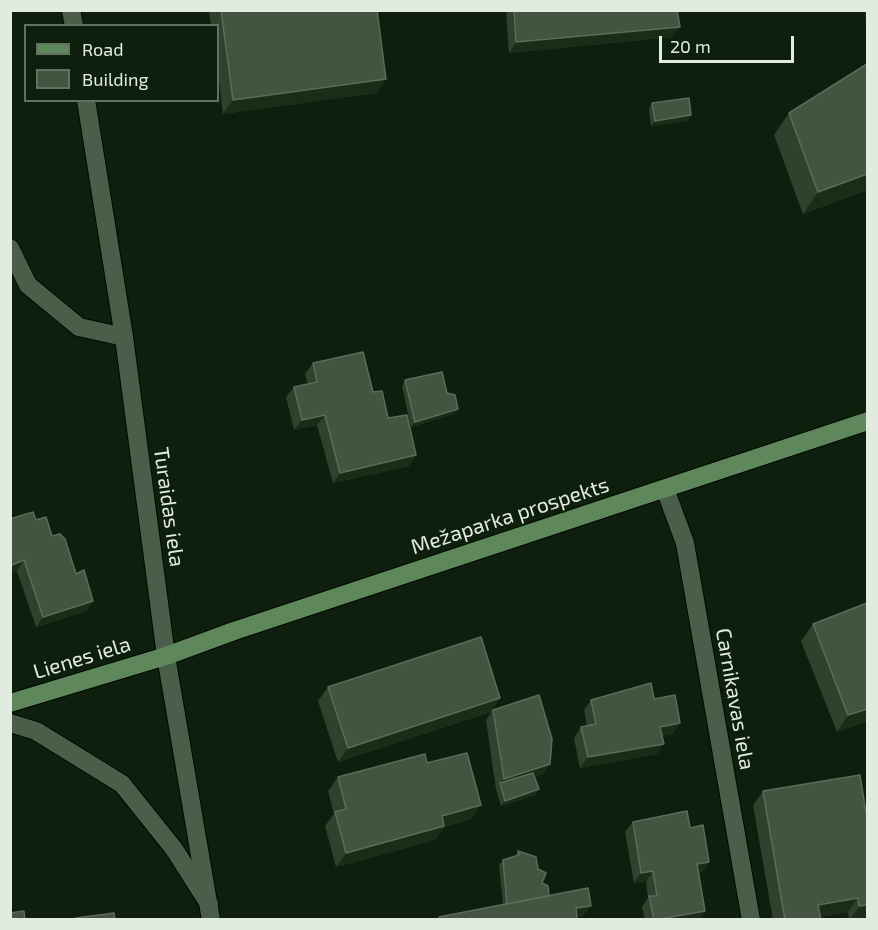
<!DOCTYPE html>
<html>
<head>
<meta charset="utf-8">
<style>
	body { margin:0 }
	#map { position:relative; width:878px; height:930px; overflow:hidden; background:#0e200d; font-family:"Exo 2",sans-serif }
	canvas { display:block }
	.frame { position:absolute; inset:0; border:12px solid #e0ecdf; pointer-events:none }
	.legend { position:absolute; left:24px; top:24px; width:195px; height:78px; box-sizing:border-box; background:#0e200d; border:2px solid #627261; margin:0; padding:8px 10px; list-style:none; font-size:18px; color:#e0ecdf }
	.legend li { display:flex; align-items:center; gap:12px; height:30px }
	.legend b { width:30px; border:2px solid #627261 }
	.scale { position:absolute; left:659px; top:36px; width:135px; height:27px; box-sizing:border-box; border:3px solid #e0ecdf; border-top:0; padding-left:8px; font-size:18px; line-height:21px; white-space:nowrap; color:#e0ecdf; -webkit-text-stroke:4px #0e200d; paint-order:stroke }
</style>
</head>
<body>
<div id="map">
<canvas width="878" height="930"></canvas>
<div class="frame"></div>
<ul class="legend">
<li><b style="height:8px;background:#5f875c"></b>Road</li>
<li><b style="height:16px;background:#435441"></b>Building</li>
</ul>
<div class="scale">20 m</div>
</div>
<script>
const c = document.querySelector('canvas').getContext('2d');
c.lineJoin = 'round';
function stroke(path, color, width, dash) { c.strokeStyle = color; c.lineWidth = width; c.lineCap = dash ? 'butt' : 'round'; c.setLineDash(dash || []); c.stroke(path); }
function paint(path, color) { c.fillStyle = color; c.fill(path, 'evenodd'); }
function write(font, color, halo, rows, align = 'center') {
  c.font = font + ' "Exo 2",sans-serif'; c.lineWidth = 4.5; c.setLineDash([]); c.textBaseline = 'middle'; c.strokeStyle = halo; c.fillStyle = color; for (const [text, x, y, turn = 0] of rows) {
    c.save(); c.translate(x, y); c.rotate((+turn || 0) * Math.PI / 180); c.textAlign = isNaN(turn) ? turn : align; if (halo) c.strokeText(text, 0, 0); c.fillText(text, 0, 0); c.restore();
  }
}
const minor = new Path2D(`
	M 10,248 L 28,285 L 79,327 L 124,337
	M 665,489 L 685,543 L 751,920
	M 166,656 L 211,920
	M 10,723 L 36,731 L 122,784 L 174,849 L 209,904`);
const tertiary = new Path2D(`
	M 71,10 L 74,26
	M 86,100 L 124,337 L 166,656`);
const primary = new Path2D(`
	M 10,703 L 166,656 L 234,631 L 868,421`);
stroke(minor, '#000900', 20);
stroke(tertiary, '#000900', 20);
stroke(primary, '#000900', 20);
stroke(minor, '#4b5e49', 18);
stroke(tertiary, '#4b5e49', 18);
stroke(primary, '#5f875c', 18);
paint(new Path2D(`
	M 209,10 L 377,10 L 386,79 L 376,93 L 223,114 L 218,72 L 218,26 L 211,26 Z
	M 506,10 L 677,10 L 672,37 L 509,53 Z
	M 865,10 L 867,10 L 867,32 Z
	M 652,103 L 691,115 L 687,121 L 651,126 L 649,109 Z
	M 789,113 L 867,190 L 803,214 L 774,135 Z
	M 313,363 L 373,392 L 388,418 L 416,455 L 409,466 L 333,483 L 317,425 L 294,430 L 286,397 L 294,387 L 308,384 L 305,374 Z
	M 405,380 L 447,393 L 454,414 L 411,427 L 402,386 Z
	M 10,519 L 36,520 L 52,536 L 93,601 L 86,611 L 36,627 L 17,571 L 10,573 Z
	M 813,624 L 867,721 L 837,732 L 801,641 Z
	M 328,687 L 500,698 L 491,712 L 338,762 L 318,701 Z
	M 654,699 L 680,723 L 673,734 L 662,736 L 657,754 L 580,768 L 574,738 L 581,727 L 587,726 L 584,710 L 591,700 Z
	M 493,710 L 550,764 L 543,774 L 534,777 L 539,789 L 535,795 L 501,806 L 496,789 L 486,720 Z
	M 427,763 L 472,819 L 444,827 L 435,840 L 336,867 L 325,826 L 334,814 L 328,791 L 338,777 Z
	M 763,791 L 867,819 L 867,917 L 849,920 L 848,912 L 820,917 L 821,920 L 773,920 L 753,805 Z
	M 633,822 L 690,828 L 709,862 L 702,872 L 698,873 L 705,911 L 699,920 L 645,920 L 642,907 L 648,898 L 646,882 L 634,883 L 625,832 Z
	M 518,851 L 538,869 L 542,883 L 549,896 L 583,916 L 577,917 L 577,920 L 437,920 L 439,917 L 503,905 L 499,865 L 503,860 L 515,856 Z`), '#30422e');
paint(new Path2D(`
	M 680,27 L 672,37 L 509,53 L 516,42 Z
	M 386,79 L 376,93 L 223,114 L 233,100 Z
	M 691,115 L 687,121 L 651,126 L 655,121 Z
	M 867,174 L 867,190 L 803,214 L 818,192 Z
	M 458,409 L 454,414 L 411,427 L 415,422 Z
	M 325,415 L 317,425 L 294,430 L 302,420 Z
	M 416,455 L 409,466 L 333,483 L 340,473 Z
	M 24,560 L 17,571 L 10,573 L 10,568 L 12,565 Z
	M 93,601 L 86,611 L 36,627 L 43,617 Z
	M 500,698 L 491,712 L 338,762 L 348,748 Z
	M 867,709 L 867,721 L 837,732 L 848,715 Z
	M 680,723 L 673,734 L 653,737 L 660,727 Z
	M 664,744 L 657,754 L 580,768 L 588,757 Z
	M 550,764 L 543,774 L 501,787 L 500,783 L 504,779 Z
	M 539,789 L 535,795 L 501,806 L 505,801 Z
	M 481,805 L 472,819 L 444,827 L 435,840 L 336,867 L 346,853 L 442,816 Z
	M 709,862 L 702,872 L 690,874 L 697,864 Z
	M 653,871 L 646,882 L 634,883 L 641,873 Z
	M 858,898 L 848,912 L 808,919 L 818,905 Z
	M 867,905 L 867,917 L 850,920 L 859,906 Z
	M 591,906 L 583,916 L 569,918 L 576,908 Z
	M 705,911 L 699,920 L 655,920 Z`), '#1b2d19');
const building = new Path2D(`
	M 221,10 L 377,10 L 386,79 L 233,100 Z
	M 514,10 L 677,10 L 680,27 L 516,42 Z
	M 867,64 L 867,174 L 818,192 L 789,113 Z
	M 689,98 L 691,115 L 655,121 L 652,103 Z
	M 363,352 L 373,392 L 382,391 L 388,418 L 407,415 L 416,455 L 340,473 L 325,415 L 302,420 L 294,387 L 317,382 L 313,363 Z
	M 442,372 L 447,393 L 455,395 L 458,409 L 415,422 L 405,380 Z
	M 33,512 L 36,520 L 46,517 L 52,536 L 60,534 L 65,539 L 76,574 L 84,570 L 93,601 L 43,617 L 24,560 L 12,565 L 10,558 L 10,519 Z
	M 867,603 L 867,709 L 848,715 L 813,624 Z
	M 481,637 L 500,698 L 348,748 L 328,687 Z
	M 651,683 L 654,699 L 675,695 L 680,723 L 660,727 L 664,744 L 588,757 L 581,727 L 596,724 L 591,700 Z
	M 539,695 L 552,739 L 550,764 L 504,779 L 493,710 Z
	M 467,753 L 481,805 L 442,816 L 444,826 L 346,853 L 335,812 L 346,809 L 338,777 L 425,754 L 427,763 Z
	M 533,773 L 539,789 L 505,801 L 500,783 Z
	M 860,775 L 867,819 L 867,905 L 859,906 L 858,898 L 818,905 L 821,920 L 785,920 L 763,791 Z
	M 687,811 L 690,828 L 703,825 L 709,862 L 697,864 L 705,911 L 654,920 L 649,896 L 657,896 L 653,871 L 641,873 L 633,822 Z
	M 518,851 L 536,857 L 538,869 L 546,873 L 542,883 L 548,886 L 549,896 L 507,904 L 503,860 L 519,855 Z
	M 588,888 L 591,906 L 576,908 L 577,920 L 440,920 L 439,917 Z
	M 24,911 L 25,920 L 10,920 L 10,913 Z
	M 114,913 L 115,920 L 77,920 L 76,918 Z`);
paint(building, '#435441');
stroke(building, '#5c6c5a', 1.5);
write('21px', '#e0ecdf', '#0e200d', [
	["Turaidas iela",169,507,82],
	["Mežaparka prospekts",510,516,-18],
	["Lienes iela",82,658,-17],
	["Carnikavas iela",735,699,80]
]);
</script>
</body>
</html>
